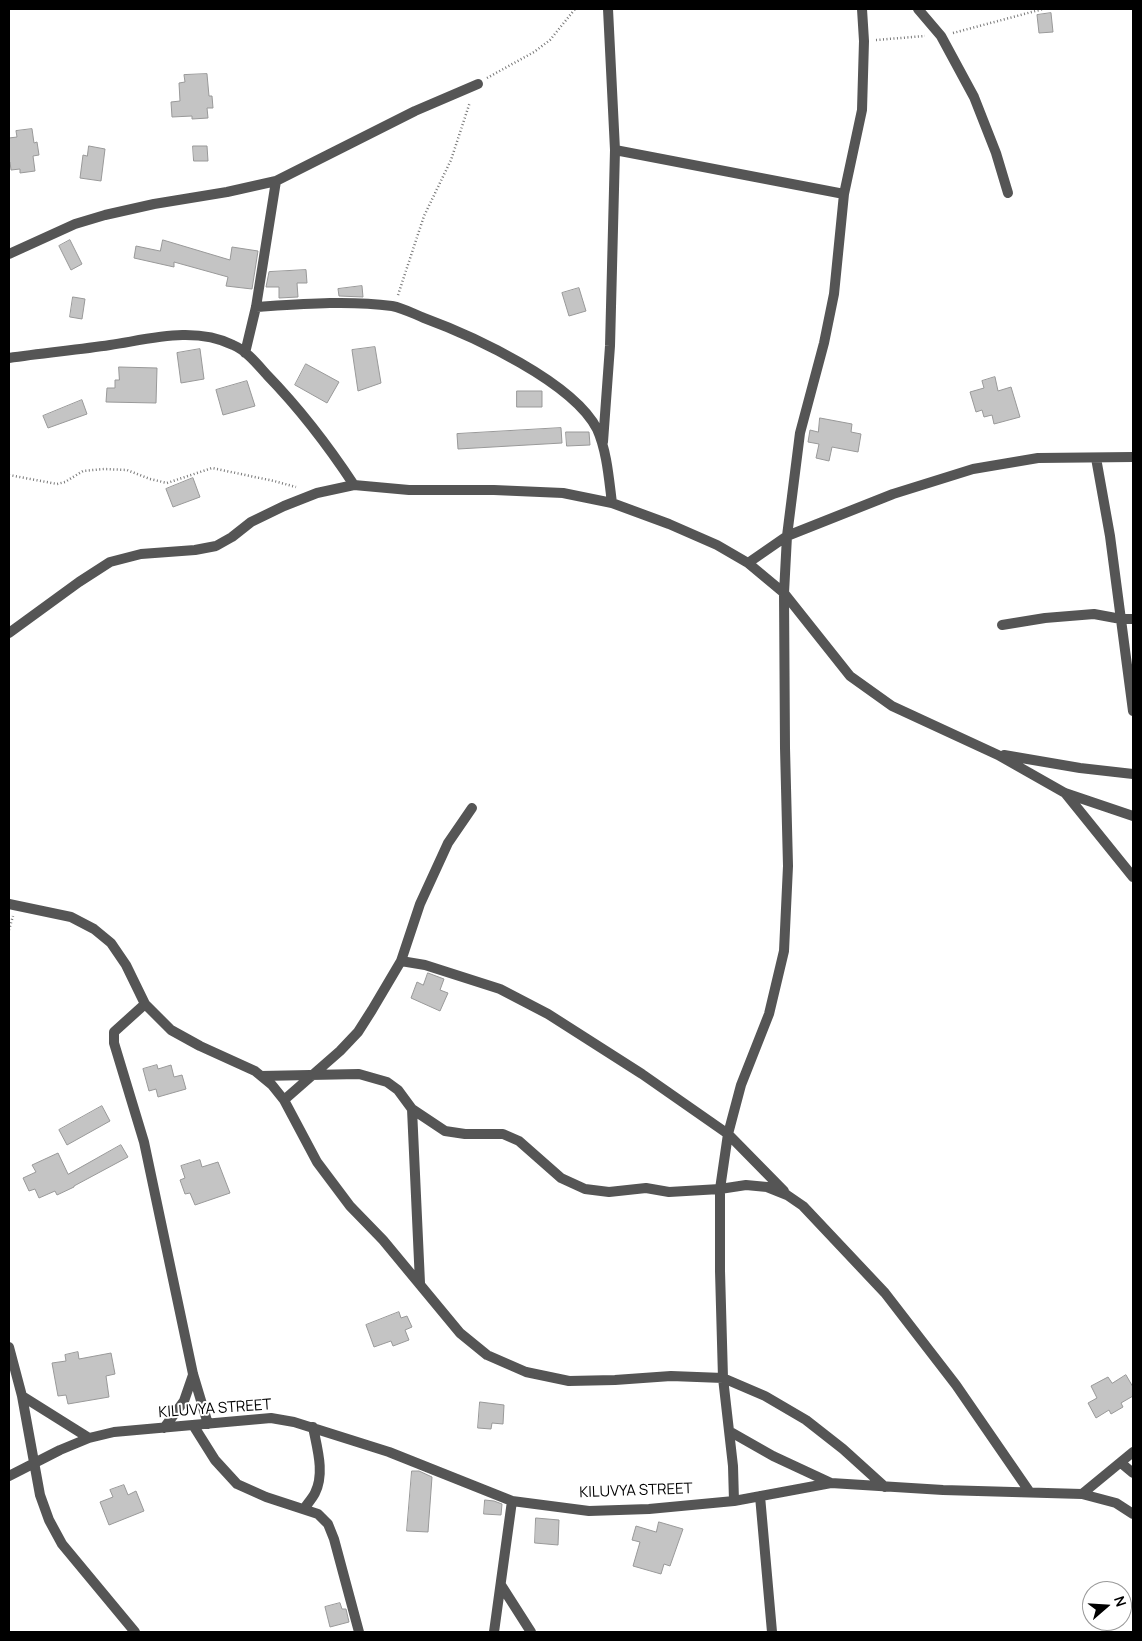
<!DOCTYPE html>
<html>
<head>
<meta charset="utf-8">
<style>
	body { margin:0 }
	#map { position:relative; width:1142px; height:1641px; overflow:hidden; background:#fff; font-family:Manrope,sans-serif }
	canvas { display:block }
	.frame { position:absolute; inset:0; border:10px solid #000; pointer-events:none }
	.north { position:absolute; left:1082px; top:1581px; width:50px; height:50px; box-sizing:border-box; background:#fff; border:1px solid #999; border-radius:50%; rotate:71deg; font-size:14px; font-weight:700; line-height:20px; text-align:center; color:#000 }
	.north::after { content:''; display:block; margin:auto; width:18px; height:22px; background:#000; clip-path:polygon(50% 0,100% 100%,50% 72%,0 100%) }
</style>
</head>
<body>
<div id="map">
<canvas width="1142" height="1641"></canvas>
<div class="frame"></div>
<div class="north">N</div>
</div>
<script>
const c = document.querySelector('canvas').getContext('2d');
c.lineJoin = 'round';
function paint(path, color) { c.fillStyle = color; c.fill(path, 'evenodd'); }
function stroke(path, color, width, dash) { c.strokeStyle = color; c.lineWidth = width; c.lineCap = dash ? 'butt' : 'round'; c.setLineDash(dash || []); c.stroke(path); }
function write(font, color, halo, rows, align = 'center') {
  c.font = font + ' Manrope,sans-serif'; c.lineWidth = 4; c.setLineDash([]); c.textBaseline = 'middle'; c.strokeStyle = halo; c.fillStyle = color; for (const [text, x, y, turn = 0] of rows) {
    c.save(); c.translate(x, y); c.rotate((+turn || 0) * Math.PI / 180); c.textAlign = isNaN(turn) ? turn : align; if (halo) c.strokeText(text, 0, 0); c.fillText(text, 0, 0); c.restore();
  }
}
const building = new Path2D(`
	M 1051,13 L 1053,32 L 1039,33 L 1037,15 Z
	M 207,74 L 209,96 L 212,96 L 213,108 L 207,108 L 208,118 L 192,119 L 192,116 L 172,117 L 171,102 L 180,101 L 179,83 L 185,82 L 184,75 Z
	M 32,129 L 34,143 L 37,142 L 39,155 L 33,156 L 35,171 L 20,173 L 20,169 L 11,170 L 10,162 L 9,162 L 9,138 L 17,137 L 16,131 Z
	M 89,146 L 105,149 L 101,181 L 80,178 L 83,155 L 87,156 Z
	M 193,146 L 207,146 L 208,161 L 194,161 Z
	M 70,240 L 82,264 L 71,270 L 59,246 Z
	M 163,240 L 230,260 L 232,247 L 258,251 L 252,289 L 226,286 L 228,277 L 174,262 L 174,267 L 134,258 L 136,246 L 160,251 Z
	M 306,270 L 307,283 L 297,283 L 298,297 L 279,298 L 279,287 L 266,287 L 269,272 Z
	M 362,286 L 363,297 L 339,296 L 338,289 Z
	M 579,288 L 586,311 L 569,316 L 562,293 Z
	M 73,297 L 85,299 L 82,319 L 70,317 Z
	M 375,347 L 381,383 L 358,391 L 352,350 Z
	M 200,349 L 204,379 L 181,383 L 177,353 Z
	M 306,364 L 339,382 L 327,403 L 295,385 Z
	M 119,367 L 157,368 L 156,403 L 106,402 L 107,388 L 115,388 L 115,380 L 119,380 Z
	M 995,377 L 998,391 L 1011,387 L 1020,417 L 994,424 L 992,415 L 984,417 L 982,410 L 976,412 L 970,392 L 984,388 L 982,381 Z
	M 247,381 L 255,406 L 223,415 L 216,390 Z
	M 517,391 L 542,391 L 542,407 L 517,407 Z
	M 82,400 L 87,414 L 48,428 L 43,416 Z
	M 820,418 L 852,424 L 851,432 L 861,434 L 858,452 L 832,447 L 829,461 L 816,458 L 819,444 L 808,442 L 810,430 L 818,432 Z
	M 561,428 L 562,443 L 458,449 L 457,434 Z
	M 566,432 L 589,432 L 590,445 L 567,446 Z
	M 193,478 L 200,497 L 173,507 L 166,489 Z
	M 428,973 L 444,979 L 440,990 L 448,993 L 440,1011 L 411,998 L 417,982 L 423,985 Z
	M 157,1065 L 158,1069 L 171,1065 L 174,1077 L 182,1075 L 186,1089 L 158,1097 L 156,1089 L 149,1091 L 143,1069 Z
	M 102,1106 L 110,1121 L 67,1145 L 59,1130 Z
	M 121,1145 L 128,1157 L 74,1186 L 74,1187 L 57,1195 L 55,1191 L 39,1198 L 35,1189 L 29,1191 L 23,1178 L 36,1172 L 32,1165 L 58,1153 L 68,1174 Z
	M 200,1160 L 202,1167 L 218,1162 L 230,1193 L 195,1205 L 190,1193 L 185,1194 L 180,1180 L 185,1178 L 181,1166 Z
	M 399,1312 L 401,1318 L 407,1316 L 412,1327 L 405,1330 L 409,1340 L 393,1346 L 391,1341 L 374,1347 L 366,1325 Z
	M 78,1352 L 79,1359 L 111,1353 L 115,1374 L 106,1376 L 109,1397 L 68,1404 L 66,1395 L 58,1396 L 52,1363 L 66,1361 L 65,1355 Z
	M 1126,1375 L 1133,1387 L 1133,1396 L 1121,1403 L 1123,1407 L 1111,1414 L 1109,1410 L 1096,1418 L 1088,1403 L 1097,1398 L 1091,1386 L 1108,1377 L 1112,1383 Z
	M 480,1402 L 504,1405 L 503,1424 L 492,1423 L 491,1429 L 478,1428 Z
	M 412,1471 L 419,1471 L 432,1477 L 428,1532 L 407,1531 Z
	M 124,1485 L 128,1495 L 136,1491 L 144,1511 L 109,1525 L 100,1502 L 113,1497 L 110,1490 Z
	M 485,1500 L 494,1501 L 502,1504 L 501,1515 L 484,1514 Z
	M 536,1518 L 559,1520 L 558,1545 L 535,1543 Z
	M 659,1522 L 683,1529 L 670,1566 L 664,1564 L 661,1574 L 633,1566 L 640,1542 L 632,1540 L 636,1526 L 656,1532 Z
	M 340,1603 L 342,1609 L 346,1609 L 349,1622 L 330,1627 L 325,1607 Z`);
paint(building, '#c4c4c4');
stroke(building, '#999', 1);
stroke(new Path2D(`
	M 953,33 L 1043,9
	M 876,40 L 925,36
	M 487,78 L 534,52 L 550,40 L 575,9
	M 398,295 L 424,216 L 451,160 L 470,102
	M 9,475 L 57,484 L 65,482 L 83,471 L 104,469 L 127,470 L 150,479 L 167,483 L 212,468 L 274,481 L 296,487
	M 9,930 L 13,916`), '#777', 2.5, [1, 2.5]);
stroke(new Path2D(`
	M 918,9 L 941,36 L 974,97 L 996,153 L 1008,193
	M 615,150 L 844,194
	M 9,254 L 75,224 L 105,215 L 154,204 L 227,192 L 276,181 L 415,111 L 478,84
	M 256,307 C 301,304 348,300 392,306 C 403,308 414,314 424,318 C 473,336 573,382 597,429 C 607,451 609,480 612,503
	M 245,353 L 256,307 L 276,181
	M 9,358 C 42,353 77,350 110,345 C 150,339 194,326 233,345 C 247,351 257,364 267,375 C 301,410 327,444 354,485
	M 603,442 L 610,346 L 615,150 L 608,9
	M 1096,458 L 1110,536 L 1133,711
	M 748,563 L 787,536 L 893,494 L 973,469 L 1038,458 L 1133,457
	M 1002,625 L 1045,618 L 1094,614 L 1121,619 L 1133,619
	M 9,633 L 79,582 L 110,562 L 141,554 L 195,550 L 216,546 L 232,537 L 251,522 L 284,506 L 317,493 L 354,485 L 409,490 L 494,490 L 563,493 L 612,503 L 669,524 L 717,545 L 748,563 L 784,593 L 850,676 L 892,706 L 998,755 L 1065,793 L 1133,816
	M 1004,755 L 1080,768 L 1133,774
	M 1066,794 L 1133,877
	M 9,904 L 71,917 L 94,929 L 111,943 L 126,965 L 145,1004 L 171,1030 L 200,1046 L 255,1071 L 272,1085 L 284,1100 L 317,1162 L 350,1206 L 383,1240 L 460,1333 L 487,1355 L 526,1372 L 569,1381 L 615,1380 L 671,1376 L 723,1378 L 765,1396 L 806,1420 L 843,1449 L 885,1487
	M 401,961 L 425,965 L 500,989 L 548,1014 L 642,1074 L 728,1134 L 784,1191
	M 145,1004 L 114,1032 L 114,1043 L 144,1142 L 193,1374 L 208,1424
	M 261,1076 L 359,1074 L 387,1082 L 398,1090 L 412,1109 L 445,1131 L 465,1134 L 503,1134 L 519,1141 L 561,1178 L 585,1189 L 609,1192 L 646,1188 L 669,1192 L 720,1189 L 746,1185 L 767,1187 L 787,1195 L 803,1206 L 885,1293 L 956,1385 L 1029,1491
	M 284,1100 L 340,1051 L 358,1032 L 372,1010 L 401,961 L 420,904 L 448,843 L 472,808
	M 412,1109 L 420,1283
	M 9,1347 L 22,1396 L 40,1495 L 49,1520 L 62,1544 L 135,1632
	M 22,1396 L 89,1438
	M 193,1425 L 215,1460 L 237,1484 L 266,1497 L 318,1514 L 328,1524 L 334,1539 L 359,1632
	M 164,1428 L 184,1401 L 193,1375
	M 729,1431 L 773,1456 L 831,1483
	M 1121,1463 L 1133,1473
	M 9,1476 L 60,1450 L 89,1438 L 114,1432 L 271,1418 L 294,1422 L 389,1452 L 512,1501 L 589,1511 L 649,1509 L 734,1501 L 831,1483 L 943,1490 L 1082,1494 L 1116,1503 L 1133,1514
	M 1082,1494 L 1133,1452
	M 760,1496 L 772,1632
	M 734,1501 L 733,1466 L 723,1378 L 720,1271 L 720,1189 L 728,1134 L 741,1085 L 769,1014 L 784,951 L 788,866 L 785,748 L 784,593 L 787,536 L 800,433 L 824,343 L 834,294 L 844,194 L 862,110 L 864,41 L 862,9
	M 304,1509 C 307,1504 312,1499 315,1493 C 325,1473 317,1448 313,1427
	M 501,1585 L 531,1632
	M 494,1632 L 512,1501`), '#555', 10);
write('15px', '#000', '#fff', [
	["KILUVYA STREET",215,1409,-4],
	["KILUVYA STREET",636,1491,-2]
]);
</script>
</body>
</html>
